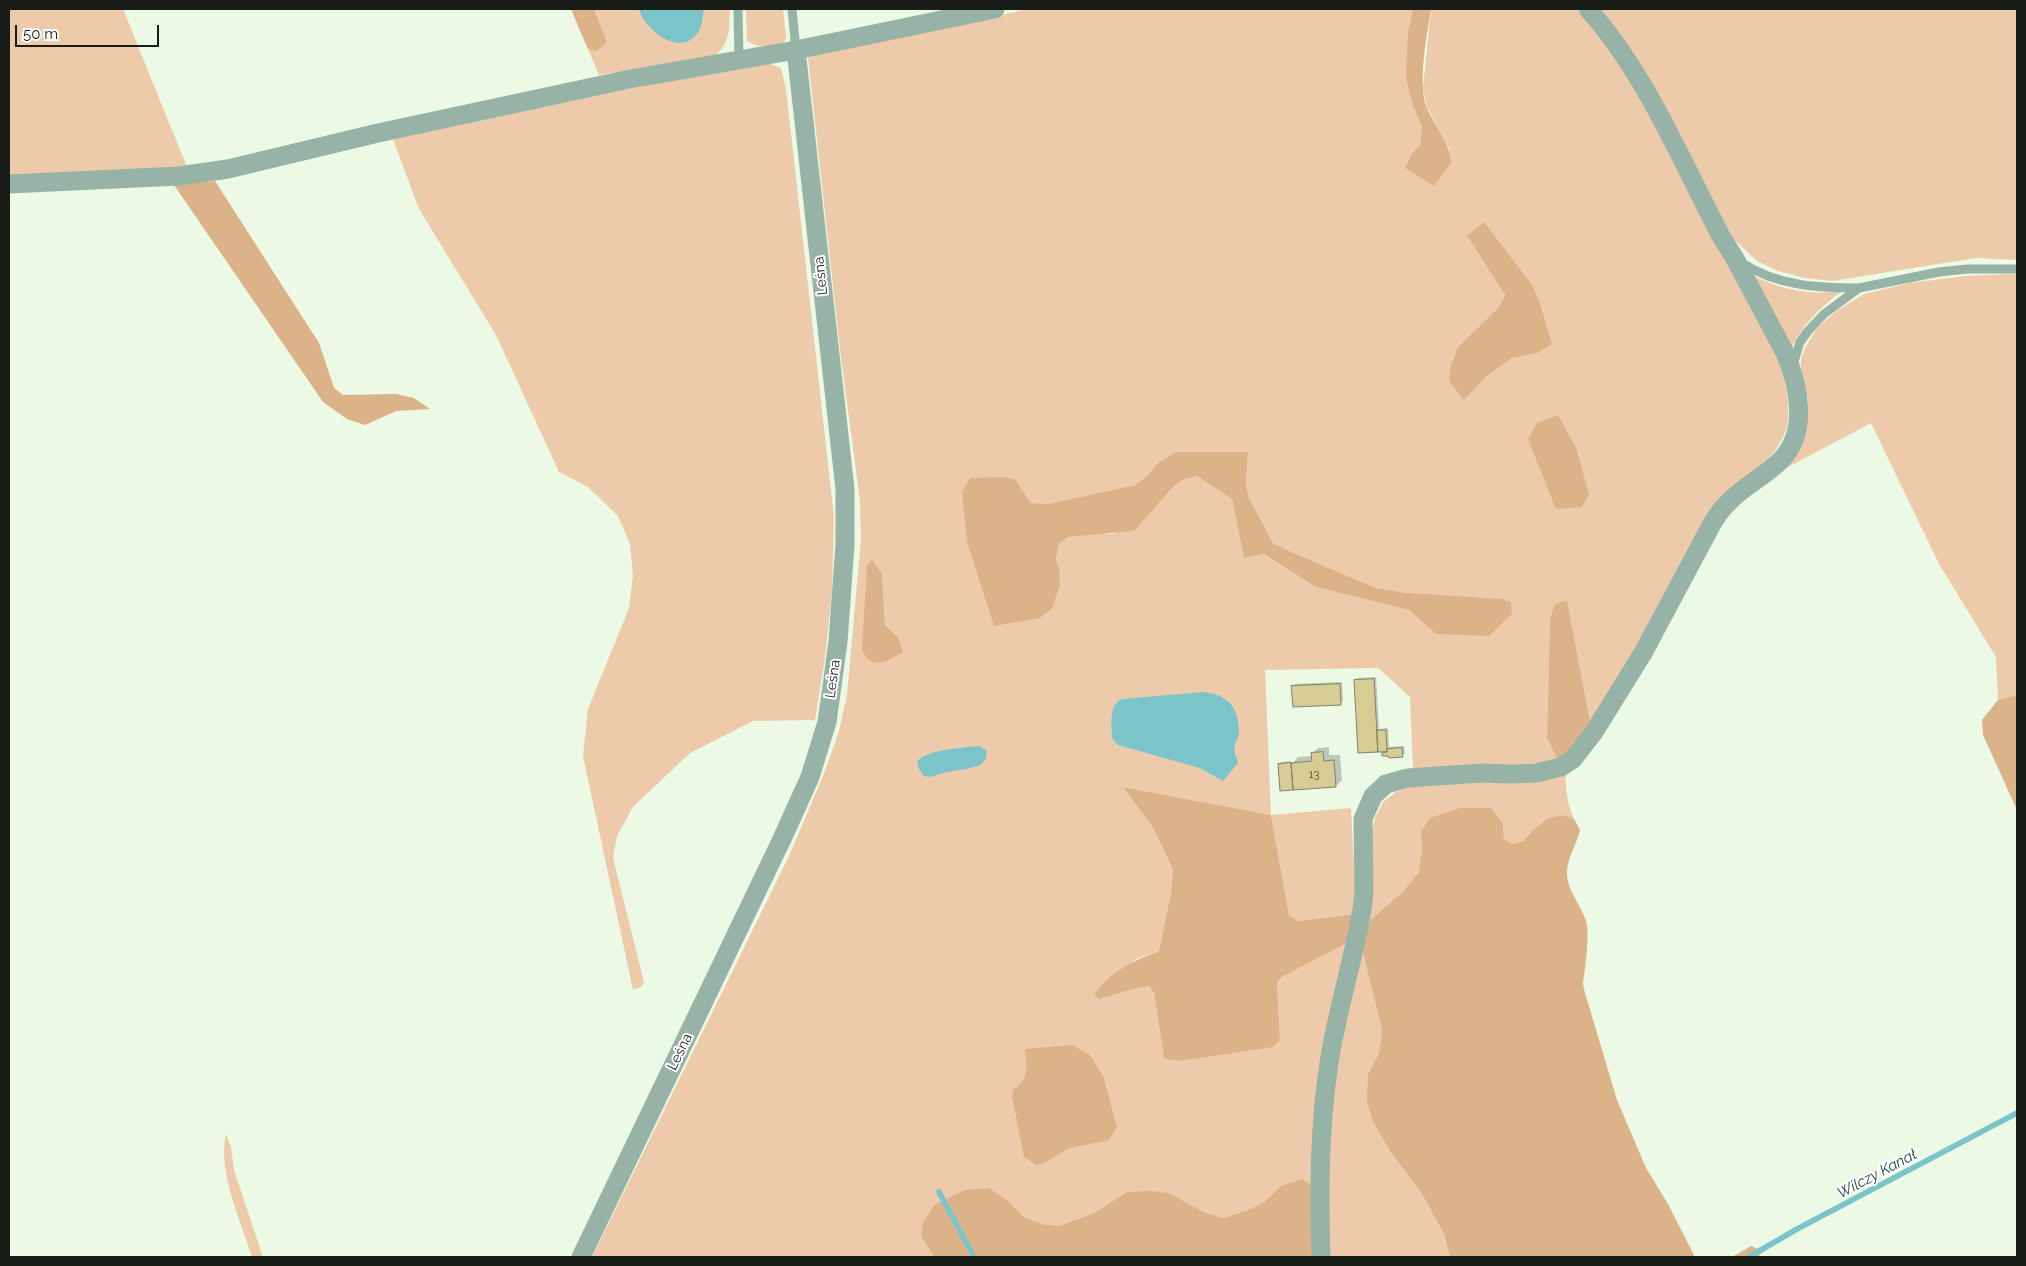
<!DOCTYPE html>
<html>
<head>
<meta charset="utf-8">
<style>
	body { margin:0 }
	#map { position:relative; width:2026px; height:1266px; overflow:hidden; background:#ecf9e5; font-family:Raleway,sans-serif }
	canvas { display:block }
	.frame { position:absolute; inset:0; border:10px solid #181c16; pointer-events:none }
	.scale { position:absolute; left:15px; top:25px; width:144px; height:22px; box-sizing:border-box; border:2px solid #181c16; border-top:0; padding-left:6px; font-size:15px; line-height:18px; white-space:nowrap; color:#181c16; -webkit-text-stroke:4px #fff; paint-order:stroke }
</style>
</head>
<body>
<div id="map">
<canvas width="2026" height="1266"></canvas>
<div class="frame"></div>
<div class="scale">50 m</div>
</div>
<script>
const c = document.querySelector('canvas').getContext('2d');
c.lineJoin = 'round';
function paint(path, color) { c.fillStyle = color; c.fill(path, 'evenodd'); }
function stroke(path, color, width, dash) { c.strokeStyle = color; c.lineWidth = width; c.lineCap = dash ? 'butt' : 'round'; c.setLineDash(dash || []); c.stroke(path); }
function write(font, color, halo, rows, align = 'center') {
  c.font = font + ' Raleway,sans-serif'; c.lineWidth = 4; c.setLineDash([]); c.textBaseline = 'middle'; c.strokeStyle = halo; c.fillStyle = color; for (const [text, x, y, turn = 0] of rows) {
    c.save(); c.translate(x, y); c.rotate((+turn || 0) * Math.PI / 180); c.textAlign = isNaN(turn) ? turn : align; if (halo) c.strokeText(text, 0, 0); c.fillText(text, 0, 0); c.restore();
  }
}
paint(new Path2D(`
	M 9,9 L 123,9 L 187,167 L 9,177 Z
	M 571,9 L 730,9 C 729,28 731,41 716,55 L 599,75 Z
	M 746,9 L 783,9 L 786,38 L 783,44 C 769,46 759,49 747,41 Z
	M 1029,9 L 1413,9 L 1408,31 L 1413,106 L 1422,127 L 1420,145 L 1413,152 L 1450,150 L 1427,107 L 1423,88 L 1431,9 L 1576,9 C 1600,32 1619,61 1636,90 L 1782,368 C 1791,411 1795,430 1764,464 L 1640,643 L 1590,721 L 1567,600 L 1555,604 L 1550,618 L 1547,738 L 1557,759 L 1546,763 L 1413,769 L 1410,697 L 1378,668 L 1265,670 L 1271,815 L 1351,808 L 1355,883 L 1355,914 L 1298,921 L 1289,915 L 1271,815 L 1123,787 L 1154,829 L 1173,870 L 1171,892 L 1159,951 L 1136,959 L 1100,999 L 1134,989 L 1149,986 L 1154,993 L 1164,1059 L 1180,1061 L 1273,1046 L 1280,1039 L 1277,982 L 1282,977 L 1349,942 L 1311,1185 L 1281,1186 L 1264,1202 L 1248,1210 L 1223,1218 L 1204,1212 L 1169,1193 L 1127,1192 L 1094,1213 L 1059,1226 L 1042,1224 L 1024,1217 L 1008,1201 L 921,1236 L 934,1257 L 592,1257 L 789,856 L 825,771 L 839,731 L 847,695 L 861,540 L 860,501 L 840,350 L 808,58 L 815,55 ZM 1467,236 L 1552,344 L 1538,353 L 1512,358 L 1486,377 L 1464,400 L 1458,347 L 1498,308 L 1505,295 ZM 1176,452 L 1248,453 L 1246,485 L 1249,498 L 1273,543 L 1296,554 L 1376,588 L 1407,593 L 1436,634 L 1409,610 L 1316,587 L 1262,554 L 1244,558 L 1232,499 L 1197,476 L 1182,480 L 1114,534 L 1087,534 L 1068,537 L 1059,544 L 1056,559 L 1059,568 L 1016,480 L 1031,503 L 1048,504 L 1135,485 L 1148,475 L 1159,462 ZM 882,574 L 885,625 L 898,637 L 862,649 ZM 1026,1072 L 1108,1141 L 1069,1148 L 1045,1163 L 1014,1090 L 1023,1084 Z
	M 1598,9 L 2017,9 L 2017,260 L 1976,258 L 1832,281 L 1805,278 L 1778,271 L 1757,261 L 1728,234 Z
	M 768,63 L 781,68 L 786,89 L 834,517 L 832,592 L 825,658 L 815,720 L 753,721 L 690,753 L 633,807 L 617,836 L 613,858 L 644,982 L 641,987 L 633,990 L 583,756 L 588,709 L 629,608 L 633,575 L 630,544 L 618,516 L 588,487 L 559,472 L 496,335 L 419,209 L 393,139 L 686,77 Z
	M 1748,273 C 1778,289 1808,296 1842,291 C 1819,308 1802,325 1790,351 Z
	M 2009,274 L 2017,274 L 2017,695 L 1998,700 L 1996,657 L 1939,564 L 1871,423 L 1777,473 L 1807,421 L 1808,400 L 1801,370 L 1801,359 L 1806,346 L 1817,328 L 1838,310 L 1864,294 L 1910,283 L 1965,276 Z
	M 1566,770 C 1565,788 1567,802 1574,819 L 1563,815 L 1534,829 L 1523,841 L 1512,844 L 1504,839 L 1503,824 L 1421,832 C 1422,844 1423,860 1419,871 C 1413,887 1383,909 1370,920 L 1372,893 L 1371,836 L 1375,818 L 1383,802 L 1396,792 L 1422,783 Z
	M 1362,949 L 1382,1030 L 1379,1053 L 1368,1074 L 1373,1122 L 1390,1151 L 1422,1194 L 1444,1234 L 1450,1257 L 1328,1257 L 1327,1163 L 1334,1073 Z
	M 226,1134 L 231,1147 L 234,1170 L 263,1257 L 252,1257 C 241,1221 217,1171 226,1134 Z`), '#edcbaa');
paint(new Path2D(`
	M 571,9 L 594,9 L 607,42 L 597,51 L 588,49 Z
	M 1413,9 L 1431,9 C 1427,36 1417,83 1427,108 C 1435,127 1450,141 1451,163 L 1434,186 L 1405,168 L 1413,152 L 1420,145 L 1422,127 L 1413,106 L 1406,78 L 1408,31 Z
	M 215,181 L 319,343 L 334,388 L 343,395 L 396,394 L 414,398 L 430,409 L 396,411 L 365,425 L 347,419 L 323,402 L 174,185 Z
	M 1484,222 L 1532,285 L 1540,304 L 1552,344 L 1538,353 L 1512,358 L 1486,377 L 1464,400 L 1449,381 L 1450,368 L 1458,347 L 1498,308 L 1505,295 L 1467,236 Z
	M 1558,415 L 1576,448 L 1589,494 L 1582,507 L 1556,509 L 1528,439 L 1537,423 Z
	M 1176,452 L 1248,452 L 1246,485 L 1249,498 L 1273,543 L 1296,554 L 1376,588 L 1407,593 L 1502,599 L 1511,602 L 1512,614 L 1489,636 L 1436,634 L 1409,610 L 1316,587 L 1263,554 L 1244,558 L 1232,499 L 1197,476 L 1182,480 L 1171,489 L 1134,531 L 1068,537 L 1059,544 L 1056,559 L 1059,568 L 1060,585 L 1052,608 L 1040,618 L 994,626 L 967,542 L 962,492 L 970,478 L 1004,477 L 1016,480 L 1031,503 L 1048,504 L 1135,485 L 1148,475 L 1159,462 Z
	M 872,560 L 882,574 L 885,625 L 898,637 L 903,652 C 888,661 871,672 862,649 L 867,565 Z
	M 1567,600 L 1590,721 L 1571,750 L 1557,759 L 1547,738 L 1550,618 L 1555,604 Z
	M 2017,695 L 2017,810 L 1983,735 L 1982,720 L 1998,700 Z
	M 1123,787 L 1271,815 L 1289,915 L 1298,921 L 1355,914 L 1349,942 L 1282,977 L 1277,982 L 1280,1040 L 1273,1047 L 1180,1061 L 1164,1059 L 1154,993 L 1149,986 L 1134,989 L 1100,999 L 1094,995 C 1108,973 1135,960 1159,951 L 1171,892 L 1173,870 L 1154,829 Z
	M 1460,808 L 1491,808 L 1503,824 L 1504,839 L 1512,844 L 1523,841 L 1534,829 L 1549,818 L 1563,815 L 1574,819 L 1580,830 C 1577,843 1568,857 1567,871 C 1566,890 1581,904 1586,921 C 1590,936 1585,968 1583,984 L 1585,993 L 1617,1100 L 1646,1168 L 1668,1204 L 1695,1257 L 1450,1257 L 1444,1234 L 1422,1194 L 1390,1151 L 1373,1122 L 1367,1101 L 1368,1074 L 1379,1053 L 1382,1030 L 1362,949 L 1370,920 L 1402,893 L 1419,872 L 1422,849 L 1421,832 L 1430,818 Z
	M 1072,1045 L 1090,1055 L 1103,1076 L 1117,1127 L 1108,1141 L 1069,1148 L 1045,1163 L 1036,1165 L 1024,1157 L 1012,1096 L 1013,1090 C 1030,1079 1026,1067 1025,1049 Z
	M 1302,1179 L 1311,1185 L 1312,1257 L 934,1257 L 921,1236 L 923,1223 L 934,1205 L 965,1190 L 989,1188 L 1008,1201 L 1024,1217 L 1042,1224 L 1059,1226 L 1094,1213 L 1127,1192 L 1151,1191 L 1169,1193 L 1204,1212 L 1223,1218 L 1248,1210 L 1264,1202 L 1281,1186 Z
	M 1751,1246 L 1758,1249 L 1760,1257 L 1732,1257 Z`), '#dcb288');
paint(new Path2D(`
	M 639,9 L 703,9 C 704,16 702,22 700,28 C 686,61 645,32 639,9 Z
	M 1204,692 C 1228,695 1239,707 1239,733 C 1239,737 1236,740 1235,744 C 1233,750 1236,757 1238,763 L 1223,781 L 1200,768 L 1118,745 L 1112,738 C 1112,725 1108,705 1122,699 Z
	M 979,746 L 986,750 C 988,757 985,763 978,766 C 966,770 952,770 939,774 C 933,776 931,778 924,776 L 919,769 L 917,761 C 930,749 962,748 979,746 Z`), '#7ac4ca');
paint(new Path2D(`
	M 1376,677 L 1379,729 L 1388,728 L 1389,747 L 1404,746 L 1405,753 L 1402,756 L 1390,757 L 1384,751 L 1359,752 L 1355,680 L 1358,678 Z
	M 1342,682 L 1343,701 L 1341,703 L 1293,687 L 1295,684 Z
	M 1329,747 L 1329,755 L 1340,755 L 1342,780 L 1336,786 L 1279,764 L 1282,762 L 1291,761 L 1288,764 L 1292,764 L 1298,757 L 1312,756 L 1312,753 L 1318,748 Z`), '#0003');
stroke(new Path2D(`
	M 939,1192 L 974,1257
	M 1749,1257 L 1797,1229 L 2017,1113`), '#7ac4ca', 5.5);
const building = new Path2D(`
	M 1374,679 L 1378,752 L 1358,753 L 1354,680 Z
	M 1340,684 L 1341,705 L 1293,707 L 1291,686 Z
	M 1377,730 L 1386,730 L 1387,752 L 1378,752 Z
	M 1402,748 L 1403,757 L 1389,758 L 1388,756 L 1382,756 L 1382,752 L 1387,752 L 1387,749 Z
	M 1323,752 L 1324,761 L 1334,760 L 1336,787 L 1293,790 L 1291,763 L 1312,761 L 1311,753 Z
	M 1291,763 L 1293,790 L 1280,791 L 1278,764 Z`);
paint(building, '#d6cd94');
stroke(building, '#83806c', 1);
stroke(new Path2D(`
	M 738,9 L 739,59
	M 792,9 L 796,50
	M 1742,263 C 1777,286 1819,288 1859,288
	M 1793,365 L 1800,342 L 1808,331 L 1824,314 L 1859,288 L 1939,272 L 1967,269 L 2017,269`), '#97b2a6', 9);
stroke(new Path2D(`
	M 9,184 L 179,176 L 228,169 L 378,133 L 630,79 L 796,50 L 995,9
	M 581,1257 L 782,839 L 810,777 L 827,722 L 838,642 L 845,544 L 845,489 L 796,50
	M 1321,1257 C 1319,1192 1319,1128 1329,1063 C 1337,1011 1353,961 1362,910 L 1364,892 L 1363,819 L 1373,796 L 1386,784 L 1408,778 L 1482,773 L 1511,774 L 1536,773 L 1561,767 L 1573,759 L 1594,732 L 1643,653 L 1713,522 C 1717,516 1721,509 1727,504 C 1742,487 1764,477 1780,461 C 1809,432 1799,386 1785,353 L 1734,257 L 1722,238 C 1681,161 1647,75 1588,9`), '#97b2a6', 19);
write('11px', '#484836', null, [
	["13",1314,775]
]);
write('14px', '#181c16', '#fff', [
	["Leśna",821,276,-96],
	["Leśna",833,679,-82],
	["Leśna",680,1052,-64]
]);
write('italic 15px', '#1e4245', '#fff', [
	["Wilczy Kanał",1877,1174,-28]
]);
</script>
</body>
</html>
